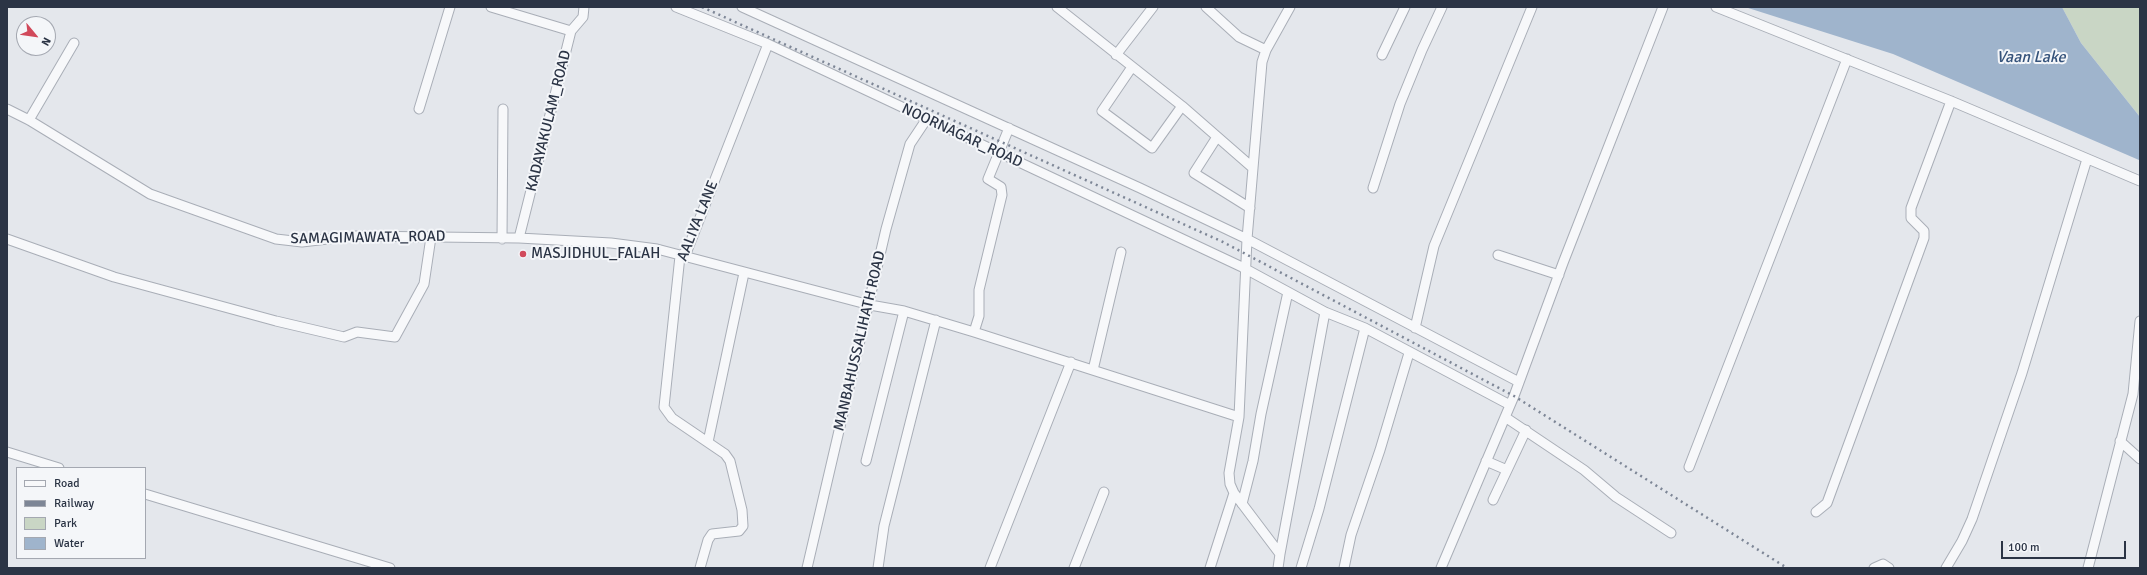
<!DOCTYPE html>
<html>
<head>
<meta charset="utf-8">
<style>
	body { margin:0 }
	#map { position:relative; width:2147px; height:575px; overflow:hidden; background:#e4e7ec; font-family:Signika,sans-serif }
	canvas { display:block }
	.frame { position:absolute; inset:0; border:8px solid #2b3445; pointer-events:none }
	.legend { position:absolute; left:16px; top:467px; width:130px; height:92px; box-sizing:border-box; background:#f4f6f9; border:1px solid #a4a8b1; margin:0; padding:5px 7px; list-style:none; font-size:12px; color:#2b3445 }
	.legend li { display:flex; align-items:center; gap:8px; height:20px }
	.legend b { width:20px; border:1px solid #a4a8b1 }
	.north { position:absolute; left:16px; top:16px; width:40px; height:40px; box-sizing:border-box; background:#f4f6f9; border:1px solid #a4a8b1; border-radius:50%; rotate:119deg; font-size:11px; font-weight:700; line-height:16px; text-align:center; color:#2b3445 }
	.north::after { content:''; display:block; margin:auto; width:14px; height:18px; background:#d1495b; clip-path:polygon(50% 0,100% 100%,50% 72%,0 100%) }
	.scale { position:absolute; left:2001px; top:541px; width:125px; height:18px; box-sizing:border-box; border:2px solid #2b3445; border-top:0; padding-left:5px; font-size:12px; line-height:14px; white-space:nowrap; color:#2b3445; -webkit-text-stroke:3px #f4f6f9; paint-order:stroke }
</style>
</head>
<body>
<div id="map">
<canvas width="2147" height="575"></canvas>
<div class="frame"></div>
<ul class="legend">
<li><b style="height:5px;background:#f7f8fa"></b>Road</li>
<li><b style="height:5px;background:#7d8696"></b>Railway</li>
<li><b style="height:11px;background:#c9d6c5"></b>Park</li>
<li><b style="height:11px;background:#9fb4cc"></b>Water</li>
</ul>
<div class="north">N</div>
<div class="scale">100 m</div>
</div>
<script>
const c = document.querySelector('canvas').getContext('2d');
c.lineJoin = 'round';
function paint(path, color) { c.fillStyle = color; c.fill(path, 'evenodd'); }
function stroke(path, color, width, dash) { c.strokeStyle = color; c.lineWidth = width; c.lineCap = dash ? 'butt' : 'round'; c.setLineDash(dash || []); c.stroke(path); }
function write(font, color, halo, rows, align = 'center') {
  c.font = font + ' Signika,sans-serif'; c.lineWidth = 4; c.setLineDash([]); c.textBaseline = 'middle'; c.strokeStyle = halo; c.fillStyle = color; for (const [text, x, y, turn = 0] of rows) {
    c.save(); c.translate(x, y); c.rotate((+turn || 0) * Math.PI / 180); c.textAlign = isNaN(turn) ? turn : align; if (halo) c.strokeText(text, 0, 0); c.fillText(text, 0, 0); c.restore();
  }
}
paint(new Path2D(`
	M 2062,7 L 2140,7 L 2140,117 L 2081,43 Z`), '#c9d6c5');
paint(new Path2D(`
	M 1745,7 L 2062,7 L 2081,43 L 2140,117 L 2139,160 L 1893,54 Z`), '#9fb4cc');
const minor = new Path2D(`
	M 491,7 L 571,31
	M 676,7 L 768,44 L 1242,267 L 1325,312 L 1365,328 L 1510,405
	M 742,7 L 1140,188 L 1247,239 L 1519,382
	M 1057,7 L 1182,106 L 1253,168
	M 1206,7 L 1239,37 L 1266,50
	M 1716,7 L 1951,101 L 2140,181
	M 1116,55 L 1153,7
	M 1382,55 L 1405,7
	M 1132,67 L 1102,111 L 1152,148 L 1182,106
	M 7,109 L 29,120 L 150,194 L 276,239 L 302,242 L 353,236 L 519,238 L 611,243 L 657,249 L 870,305 L 904,311 L 974,332 L 1239,417
	M 419,109 L 450,7
	M 29,120 L 74,43
	M 1217,137 L 1194,173 L 1250,208
	M 1373,188 L 1400,104 L 1422,50 L 1442,7
	M 519,238 L 571,31 L 583,17 L 584,7
	M 7,239 L 114,277 L 276,321 L 344,337 L 357,332 L 395,337 L 424,284 L 431,237
	M 502,239 L 503,109
	M 1498,255 L 1559,275
	M 1415,328 L 1434,246 L 1532,7
	M 974,332 L 979,316 L 979,290 L 1002,195 L 1001,187 L 988,179 L 1009,128
	M 1093,370 L 1121,252
	M 1505,417 L 1584,470 L 1616,497 L 1671,533
	M 2120,441 L 2140,459
	M 708,442 L 744,273
	M 7,452 L 59,468
	M 866,461 L 904,311
	M 1486,461 L 1507,470
	M 1689,467 L 1847,59
	M 145,494 L 390,568
	M 1493,500 L 1526,430
	M 1242,504 L 1253,461 L 1261,414 L 1288,292
	M 1816,512 L 1827,503 L 1924,238 L 1924,231 L 1911,218 L 1911,208 L 1951,101
	M 1280,554 L 1325,312
	M 700,568 L 708,540 L 712,534 L 739,531 L 743,526 L 742,510 L 730,461 L 725,454 L 672,418 L 664,407 L 680,256 L 687,251 L 768,44
	M 807,568 L 886,229 L 910,144 L 926,120
	M 878,568 L 884,526 L 936,320
	M 990,568 L 1071,362
	M 1074,568 L 1104,492
	M 1210,568 L 1234,493
	M 1278,568 L 1280,554 L 1234,493 L 1230,484 L 1229,473 L 1239,417 L 1247,239 L 1262,62 L 1266,50 L 1290,7
	M 1301,568 L 1319,509 L 1365,328
	M 1344,568 L 1351,535 L 1380,450 L 1409,353
	M 1441,568 L 1514,396 L 1563,263 L 1663,7
	M 1874,568 L 1883,564 L 1889,568
	M 1946,568 L 1962,541 L 1972,519 L 2022,373 L 2087,159
	M 2088,568 L 2133,394 L 2140,321`);
stroke(minor, '#a9aeb7', 11);
stroke(minor, '#f7f8fa', 9);
stroke(new Path2D(`
	M 702,7 L 1223,242 L 1514,396 L 1787,568`), '#7d8696', 2.5, [2, 4]);
for (const [x, y, r, color] of [
	[523,254,4,"#d1495b"]
]) { const dot = new Path2D(); dot.arc(x, y, r, 0, 2 * Math.PI); c.fillStyle = color; c.fill(dot); stroke(dot, '#f4f6f9', 1.5); }
write('15px', '#2b3445', '#f4f6f9', [
	["KADAYAKULAM_ROAD",549,121,-76],
	["NOORNAGAR_ROAD",962,136,25],
	["AALIYA LANE",698,221,-68],
	["SAMAGIMAWATA_ROAD",368,238,-1],
	["MANBAHUSSALIHATH ROAD",860,341,-77]
]);
write('15px', '#2b3445', '#f4f6f9', [
	["MASJIDHUL_FALAH",531,254]
], 'left');
write('italic 16px', '#34527a', '#f4f6f9', [
	["Vaan Lake",2031,58]
]);
</script>
</body>
</html>
